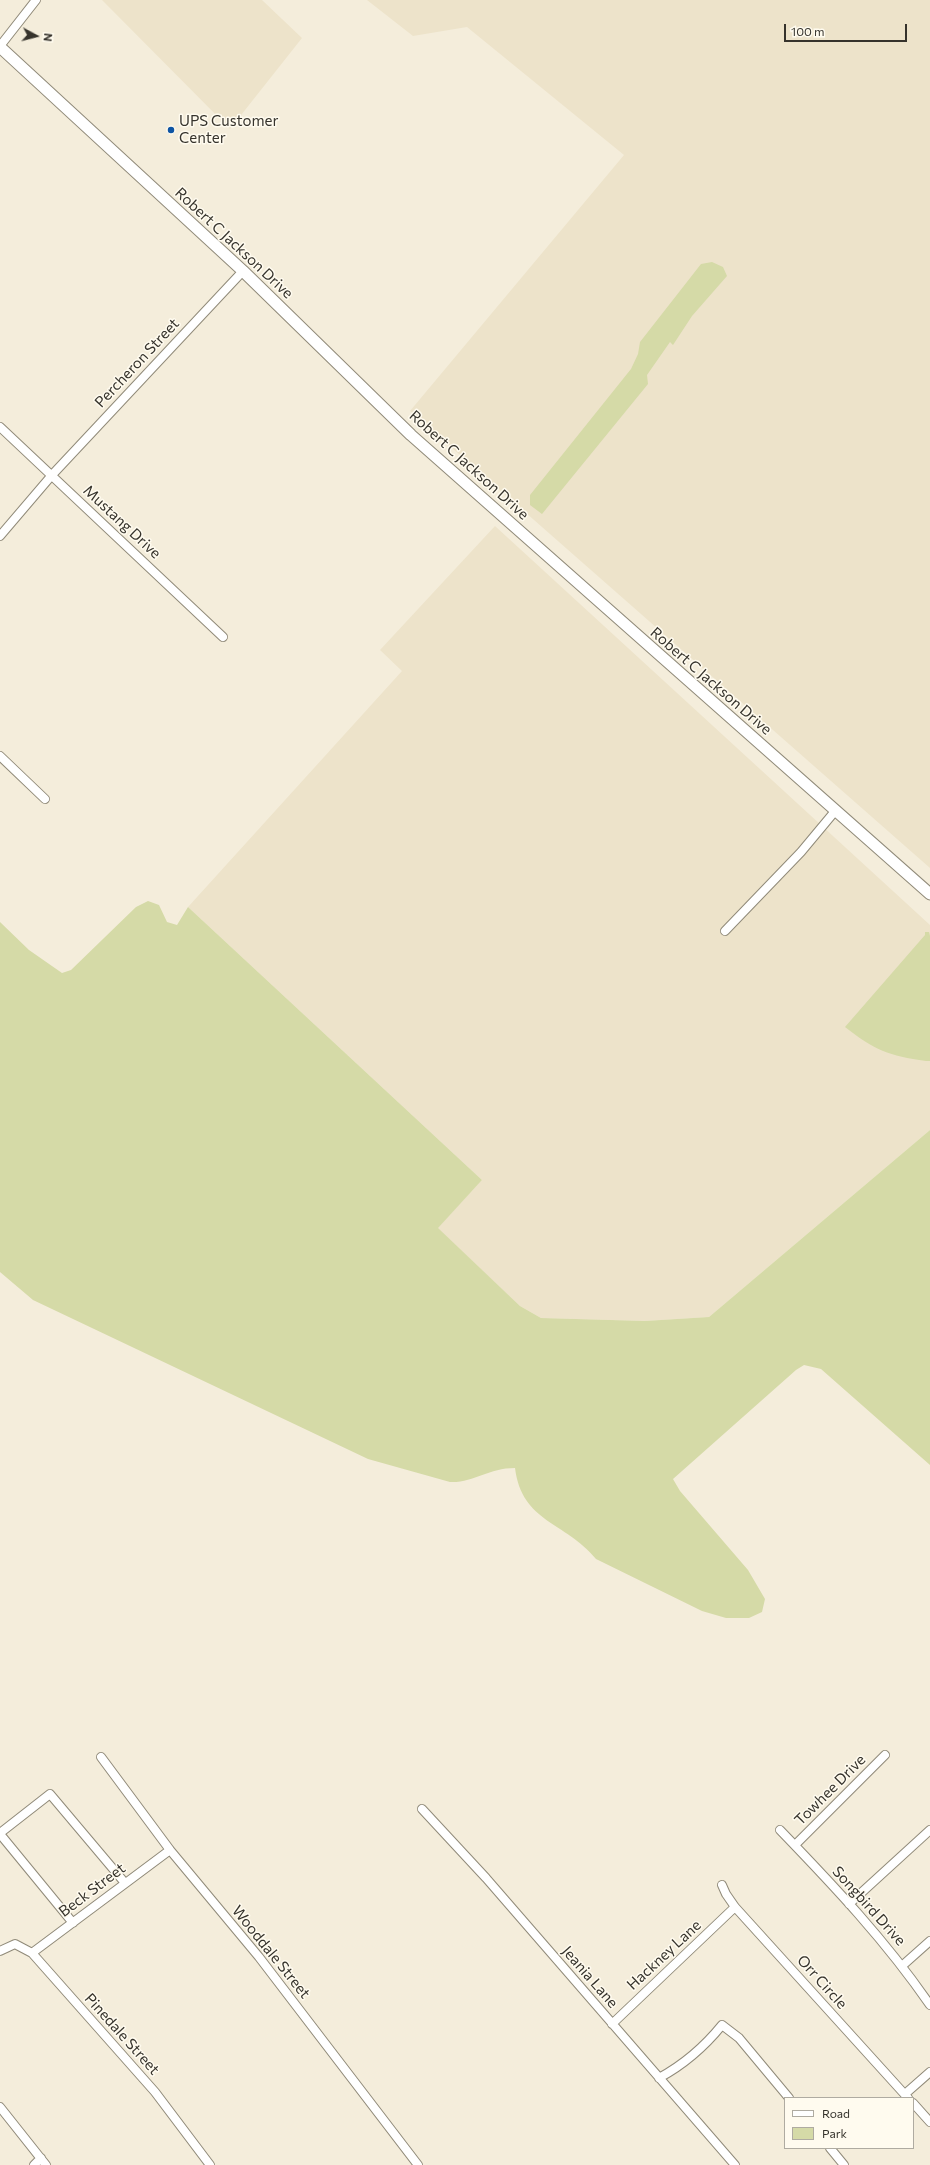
<!DOCTYPE html>
<html>
<head>
<meta charset="utf-8">
<style>
	body { margin:0 }
	#map { position:relative; width:930px; height:2165px; overflow:hidden; background:#f4eddb; font-family:Commissioner,sans-serif }
	canvas { display:block }
	.legend { position:absolute; left:784px; top:2097px; width:130px; height:52px; box-sizing:border-box; background:#fffbef; border:1px solid #afaba1; margin:0; padding:5px 7px; list-style:none; font-size:12px; color:#36332c }
	.legend li { display:flex; align-items:center; gap:8px; height:20px }
	.legend b { width:20px; border:1px solid #afaba1 }
	.north { position:absolute; left:16px; top:16px; width:40px; height:40px; -webkit-text-stroke:3px #fffbef; paint-order:stroke; rotate:97deg; font-size:11px; font-weight:700; line-height:16px; text-align:center; color:#36332c }
	.north::after { content:''; display:block; margin:auto; width:14px; height:18px; background:#36332c; clip-path:polygon(50% 0,100% 100%,50% 72%,0 100%) }
	.scale { position:absolute; left:784px; top:24px; width:123px; height:18px; box-sizing:border-box; border:2px solid #36332c; border-top:0; padding-left:5px; font-size:12px; line-height:14px; white-space:nowrap; color:#36332c; -webkit-text-stroke:3px #fffbef; paint-order:stroke }
</style>
</head>
<body>
<div id="map">
<canvas width="930" height="2165"></canvas>
<ul class="legend">
<li><b style="height:5px;background:#fff"></b>Road</li>
<li><b style="height:11px;background:#d5daa7"></b>Park</li>
</ul>
<div class="north">N</div>
<div class="scale">100 m</div>
</div>
<script>
const c = document.querySelector('canvas').getContext('2d');
c.lineJoin = 'round';
function paint(path, color) { c.fillStyle = color; c.fill(path, 'evenodd'); }
function stroke(path, color, width, dash) { c.strokeStyle = color; c.lineWidth = width; c.lineCap = dash ? 'butt' : 'round'; c.setLineDash(dash || []); c.stroke(path); }
function write(font, color, halo, rows, align = 'center') {
  c.font = font + ' Commissioner,sans-serif'; c.lineWidth = 3; c.setLineDash([]); c.textBaseline = 'middle'; c.strokeStyle = halo; c.fillStyle = color; for (const [text, x, y, turn = 0] of rows) {
    c.save(); c.translate(x, y); c.rotate((+turn || 0) * Math.PI / 180); c.textAlign = isNaN(turn) ? turn : align; if (halo) c.strokeText(text, 0, 0); c.fillText(text, 0, 0); c.restore();
  }
}
paint(new Path2D(`
	M 102,0 L 262,0 L 302,38 L 230,129 Z
	M 367,0 L 930,0 L 930,868 L 410,411 L 624,155 L 467,27 L 413,36 Z
	M 495,526 L 930,925 L 930,1130 L 709,1317 L 645,1321 L 541,1318 L 520,1306 L 437,1228 L 482,1180 L 188,907 L 402,671 L 380,650 Z`), '#ede3ca');
paint(new Path2D(`
	M 712,262 L 723,267 L 727,276 L 692,316 L 673,345 L 670,342 L 647,375 L 648,384 L 542,514 L 530,505 L 530,495 L 631,369 L 638,354 L 640,342 L 701,264 Z
	M 148,901 L 159,905 L 167,922 L 177,925 L 188,907 L 482,1180 L 438,1228 L 520,1306 L 541,1318 L 645,1321 L 709,1317 L 930,1130 L 930,1465 L 821,1369 L 804,1365 L 796,1370 L 673,1479 L 680,1491 L 748,1570 L 765,1599 L 762,1612 L 749,1618 L 726,1618 L 702,1611 L 596,1559 C 565,1521 522,1523 515,1468 C 488,1468 474,1483 450,1482 L 368,1459 L 33,1300 L 0,1272 L 0,922 L 29,950 L 62,973 L 71,970 L 136,907 Z
	M 925,932 L 929,932 L 930,936 L 930,1061 L 926,1061 C 889,1056 874,1050 845,1027 L 925,935 Z`), '#d5daa7');
const street = new Path2D(`
	M 0,46 L 36,0
	M 0,427 L 223,637
	M 0,536 L 52,475 L 243,271
	M 0,756 L 45,799
	M 725,931 L 801,852 L 836,810
	M 101,1757 L 170,1850 L 259,1957 L 418,2165
	M 422,1809 L 486,1878 L 735,2165
	M 780,1830 C 834,1886 886,1941 930,2005
	M 0,1833 L 50,1794 L 125,1883
	M 0,1834 L 73,1923
	M 795,1845 L 885,1755
	M 722,1885 L 726,1894 L 735,1907 L 908,2098
	M 849,1904 L 930,1830
	M 0,1951 L 15,1944 L 32,1953 L 155,2092 L 210,2165
	M 32,1953 L 170,1850
	M 903,1965 L 930,1941
	M 612,2024 L 735,1907
	M 659,2078 C 683,2065 705,2046 722,2025 L 739,2038 L 789,2098
	M 905,2094 L 930,2072
	M 913,2103 L 930,2122
	M 0,2107 L 46,2165
	M 830,2148 L 844,2165
	M 34,2165 L 41,2158`);
const secondary = new Path2D(`
	M 0,47 L 243,271 L 411,435 L 930,894`);
stroke(street, '#908a79', 10);
stroke(secondary, '#908a79', 13);
stroke(street, '#fff', 8);
stroke(secondary, '#fff', 11);
for (const [x, y, r, color] of [
	[171,130,4,"#0d54a3"]
]) { const dot = new Path2D(); dot.arc(x, y, r, 0, 2 * Math.PI); c.fillStyle = color; c.fill(dot); stroke(dot, '#fffbef', 1.5); }
write('15px', '#36332c', '#fffbef', [
	["UPS Customer",179,121],
	["Center",179,138]
], 'left');
write('15px', '#36332c', '#fffbef', [
	["Robert C Jackson Drive",234,243,43],
	["Percheron Street",137,363,-47],
	["Robert C Jackson Drive",469,465,42],
	["Mustang Drive",122,522,43],
	["Robert C Jackson Drive",711,681,41],
	["Towhee Drive",830,1790,-45],
	["Beck Street",92,1890,-37],
	["Songbird Drive",869,1906,48],
	["Wooddale Street",271,1952,51],
	["Hackney Lane",664,1955,-43],
	["Jeania Lane",590,1977,49],
	["Orr Circle",822,1982,48],
	["Pinedale Street",122,2034,48]
]);
</script>
</body>
</html>
